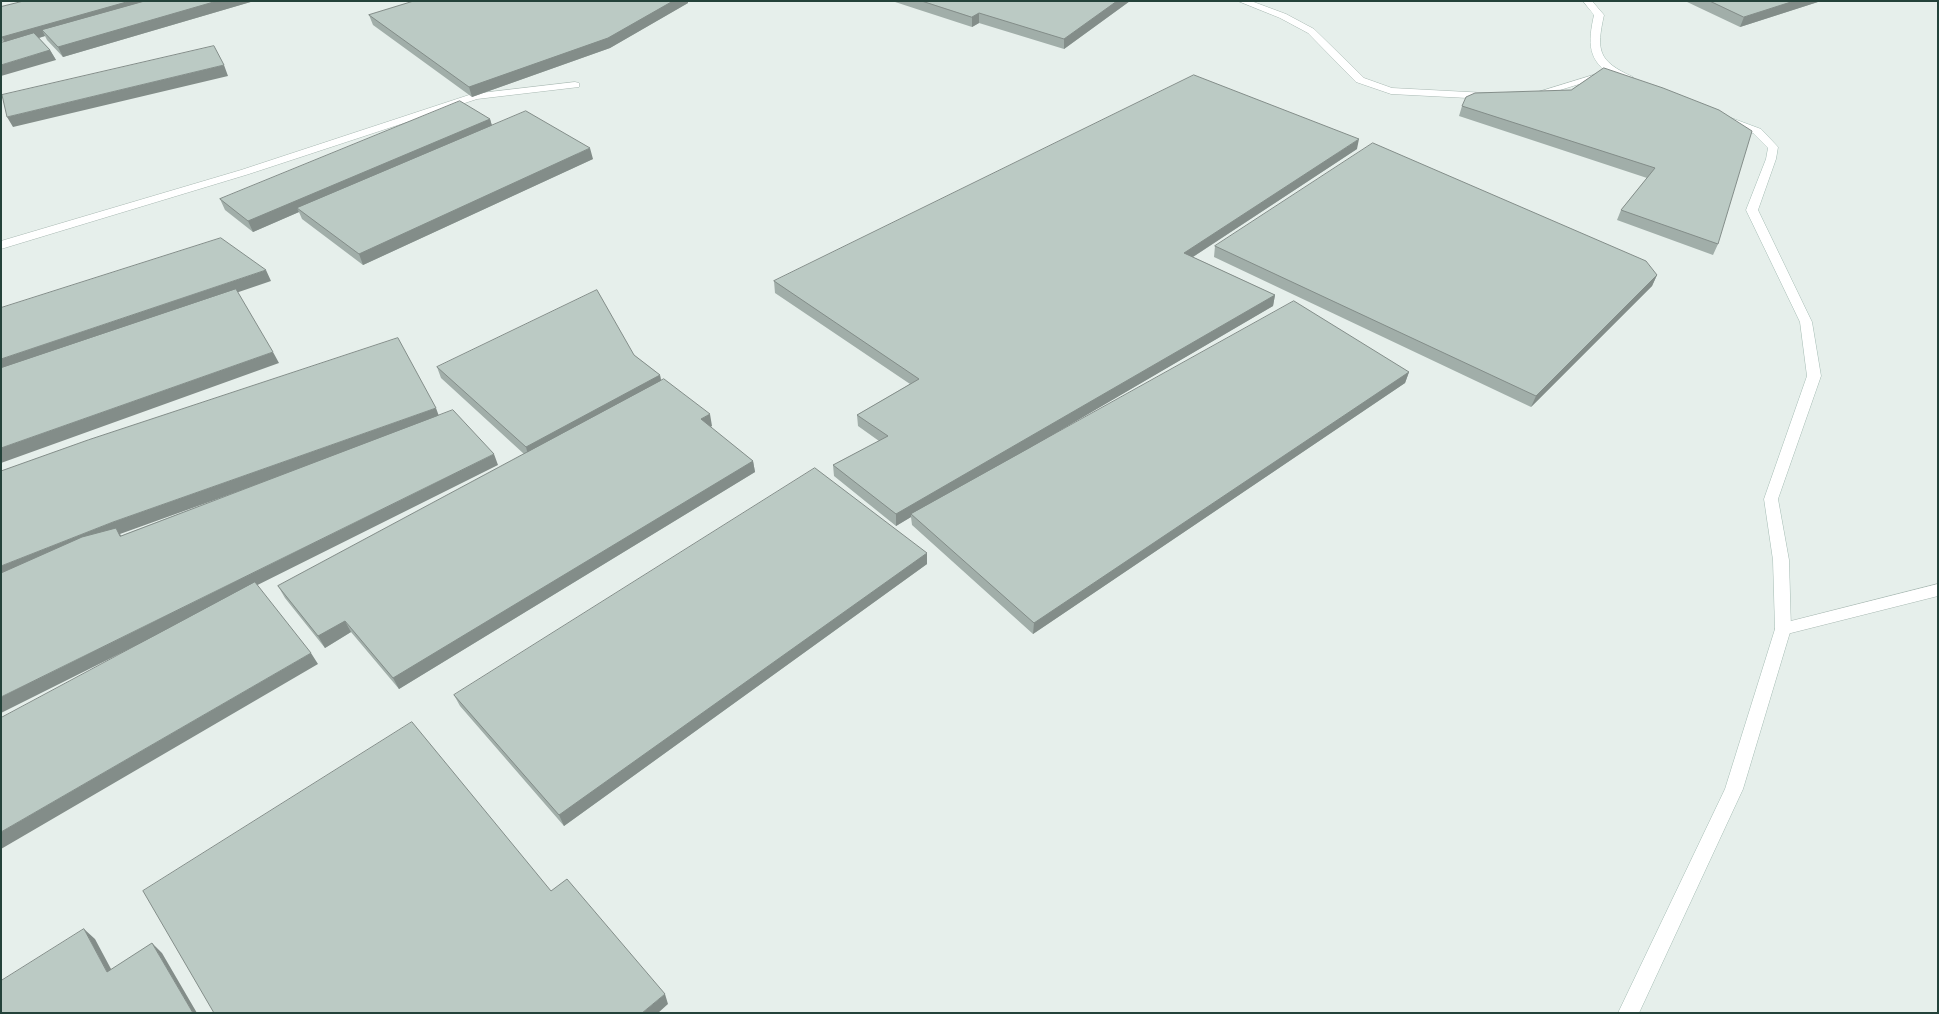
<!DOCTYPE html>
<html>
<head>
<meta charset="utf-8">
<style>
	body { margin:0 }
	#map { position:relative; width:1939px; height:1014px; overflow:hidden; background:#e6efeb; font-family:"Source Sans 3",sans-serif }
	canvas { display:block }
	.frame { position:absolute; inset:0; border:2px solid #24423a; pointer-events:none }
</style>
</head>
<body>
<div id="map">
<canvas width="1939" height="1014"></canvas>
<div class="frame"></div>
</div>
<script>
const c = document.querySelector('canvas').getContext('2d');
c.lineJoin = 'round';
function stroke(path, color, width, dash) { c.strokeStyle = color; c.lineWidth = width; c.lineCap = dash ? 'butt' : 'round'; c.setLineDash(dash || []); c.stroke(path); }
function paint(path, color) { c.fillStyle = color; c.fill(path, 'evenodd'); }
const lane = new Path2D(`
	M 1238,1 L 1251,1 L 1286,14 L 1314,29 L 1364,78 L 1392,88 L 1487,93 L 1492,96 L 1487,99 L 1391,94 L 1356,82 L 1308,33 L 1280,18 Z
	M 1603,72 L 1612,74 L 1534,98 L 1525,96 Z
	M 1938,584 L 1938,596 L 1783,635 L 1777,634 L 1775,629 L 1777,624 L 1783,623 Z`);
const street = new Path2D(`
	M 575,82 L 579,83 L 579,87 L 477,99 L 249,174 L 1,249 L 1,241 L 241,170 L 472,94 Z`);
const secondary = new Path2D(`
	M 1583,1 L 1592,1 L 1604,15 C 1596,51 1598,61 1633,77 L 1633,81 C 1626,82 1620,79 1614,76 C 1587,62 1588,42 1594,15 Z
	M 1726,116 L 1761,129 L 1778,147 L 1776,159 L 1758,210 L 1812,322 L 1821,376 L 1778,499 L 1789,560 L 1791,629 L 1743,789 L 1639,1013 L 1618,1013 L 1725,789 L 1775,629 L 1773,560 L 1764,499 L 1807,376 L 1800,322 L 1746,210 L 1766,159 L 1768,148 L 1753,133 L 1722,121 L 1722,117 Z`);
stroke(lane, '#a8b8b2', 1);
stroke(street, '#a8b8b2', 1);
stroke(secondary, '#a4bbb3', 1);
paint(lane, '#fff');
paint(street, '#fff');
paint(secondary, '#fff');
paint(new Path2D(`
	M 24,1 L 254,1 L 63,57 L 47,40 L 45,36 L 39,38 L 50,50 L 56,60 L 3,42 L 1,40 L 1,7 Z
	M 414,1 L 688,1 L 688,3 L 610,48 L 472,97 L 373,25 L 369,15 Z
	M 892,1 L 1130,1 L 1064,49 L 979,23 L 972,27 Z
	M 1685,1 L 1821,1 L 1740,27 Z
	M 1604,68 L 1718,244 L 1713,255 L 1617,220 L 1621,210 L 1647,178 L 1459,116 L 1462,106 L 1571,90 Z
	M 490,119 L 492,126 L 593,159 L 363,265 L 302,219 L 299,212 L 253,232 L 225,210 L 220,199 Z
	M 1357,149 L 1193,257 L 1275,295 L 1273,306 L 1031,447 L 1409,372 L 1405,383 L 1033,634 L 912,525 L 911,517 L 896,526 L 834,476 L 833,465 L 879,441 L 858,426 L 857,415 L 910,384 L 775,293 L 774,281 Z
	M 1215,246 L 1657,275 L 1652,286 L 1531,407 L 1214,257 Z
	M 634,355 L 660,375 L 661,380 L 712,426 L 710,427 L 753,461 L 755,472 L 399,689 L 351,632 L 325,648 L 285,598 L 278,586 L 524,454 L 441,378 L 437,367 Z
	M 927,553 L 927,564 L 564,826 L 460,706 L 454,695 Z`), '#a1aea9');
paint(new Path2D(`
	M 130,1 L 168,1 L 42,30 L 45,36 L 8,47 L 2,37 Z
	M 217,1 L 254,1 L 63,57 L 58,47 Z
	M 673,1 L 688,1 L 688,3 L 610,48 L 472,97 L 469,87 Z
	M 1117,1 L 1130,1 L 1064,49 L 1064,39 Z
	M 1794,1 L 1821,1 L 1740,27 L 1744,17 Z
	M 979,13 L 979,23 L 972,27 L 972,17 Z
	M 50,50 L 56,60 L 1,76 L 1,65 Z
	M 224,65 L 228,76 L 13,127 L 7,117 Z
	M 490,119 L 493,129 L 297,208 L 299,212 L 253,232 L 248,221 Z
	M 1359,139 L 1357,149 L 1182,264 L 1184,253 Z
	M 590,148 L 593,159 L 363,265 L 359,254 Z
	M 266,270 L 271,281 L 1,373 L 1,359 Z
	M 1657,275 L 1652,286 L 1531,407 L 1536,396 Z
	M 1275,295 L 1273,306 L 914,516 L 911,514 L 911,517 L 896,526 L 896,514 Z
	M 273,352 L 279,363 L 1,463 L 1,448 Z
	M 1409,372 L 1405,383 L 1033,634 L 1034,623 Z
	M 660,375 L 662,386 L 529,459 L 526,447 Z
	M 436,408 L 440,419 L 120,534 L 124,539 L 1,581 L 1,566 L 113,522 Z
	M 710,414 L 712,426 L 703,431 L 701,419 Z
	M 494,454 L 498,465 L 1,713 L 1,697 Z
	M 753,461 L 755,472 L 399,689 L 393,678 Z
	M 927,553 L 927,564 L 564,826 L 559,815 Z
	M 345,621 L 351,632 L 325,648 L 318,636 Z
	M 311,653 L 318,664 L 1,849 L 1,832 Z
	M 84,929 L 95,939 L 118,982 L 107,972 Z
	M 152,943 L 162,953 L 197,1013 L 193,1013 Z
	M 665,994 L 668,1004 L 658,1013 L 642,1013 Z`), '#838d89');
const building = new Path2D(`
	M 24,1 L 130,1 L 2,37 L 1,36 L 1,7 Z
	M 145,1 L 217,1 L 58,47 L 42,30 Z
	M 414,1 L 673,1 L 608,38 L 469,87 L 369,15 Z
	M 922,1 L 1117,1 L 1064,39 L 979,13 L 972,17 Z
	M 1710,1 L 1794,1 L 1744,17 Z
	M 34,33 L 50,50 L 1,65 L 1,43 Z
	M 214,46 L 224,65 L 7,117 L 2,95 Z
	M 1604,68 L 1663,88 L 1719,110 L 1752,131 L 1718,244 L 1621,210 L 1655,168 L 1462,106 L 1466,97 L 1475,93 L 1571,90 Z
	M 1194,75 L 1359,139 L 1184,253 L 1275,295 L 896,514 L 833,465 L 888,436 L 857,415 L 919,379 L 774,281 Z
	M 460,101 L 490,119 L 248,221 L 220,199 Z
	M 526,111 L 590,148 L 359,254 L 297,208 Z
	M 1373,143 L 1646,261 L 1657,275 L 1536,396 L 1215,246 Z
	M 221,238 L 266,270 L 1,359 L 1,308 Z
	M 236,289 L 273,352 L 1,448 L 1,368 Z
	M 597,290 L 634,355 L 660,375 L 526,447 L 437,367 Z
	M 1294,301 L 1409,372 L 1034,623 L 911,514 Z
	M 398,338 L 436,408 L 113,522 L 1,566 L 1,471 L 88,440 Z
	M 664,379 L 710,414 L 701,419 L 753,461 L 393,678 L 345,621 L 318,636 L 278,586 Z
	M 453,410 L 494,454 L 1,697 L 1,573 L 82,537 L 116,528 L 120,536 Z
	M 815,468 L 927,553 L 559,815 L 454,695 Z
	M 255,582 L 311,653 L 1,832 L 1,718 Z
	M 412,722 L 551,891 L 567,879 L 665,994 L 642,1013 L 214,1013 L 143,891 Z
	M 84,929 L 107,972 L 152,943 L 193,1013 L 1,1013 L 1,981 Z`);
paint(building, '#bbcac4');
stroke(building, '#838d89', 1);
</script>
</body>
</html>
